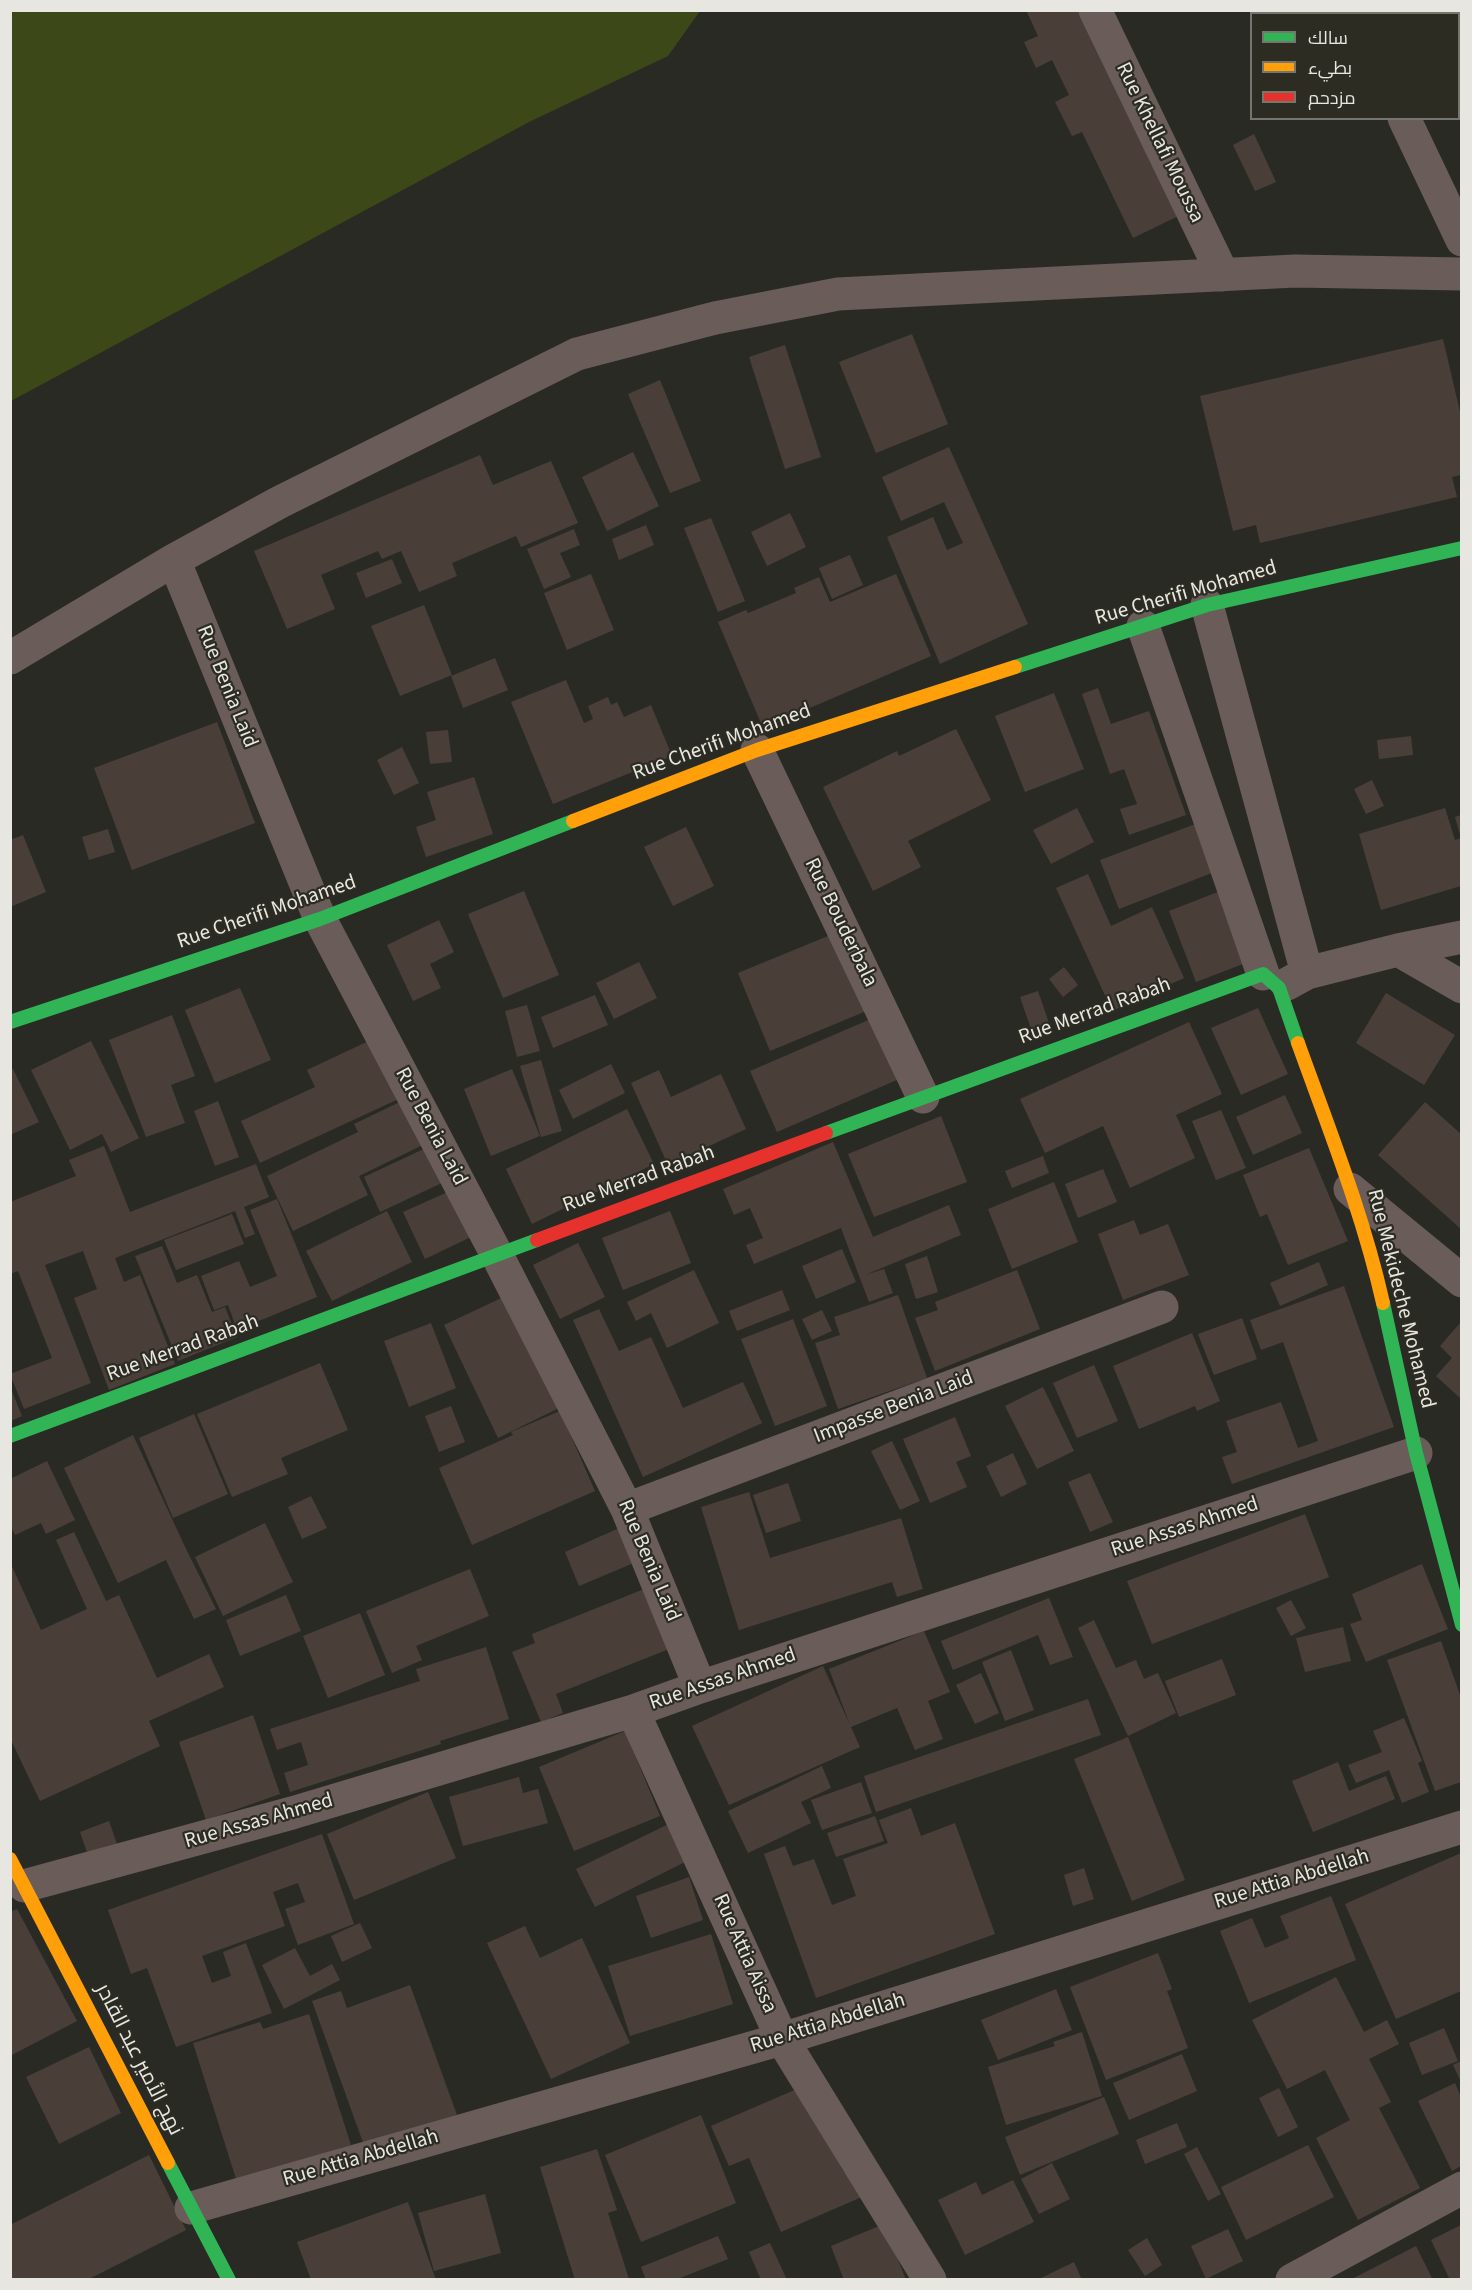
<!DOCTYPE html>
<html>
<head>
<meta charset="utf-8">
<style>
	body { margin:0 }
	#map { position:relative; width:1472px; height:2290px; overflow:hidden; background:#2a2a25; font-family:"Source Sans 3",Cairo,sans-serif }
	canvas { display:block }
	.frame { position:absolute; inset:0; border:12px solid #e7e6e0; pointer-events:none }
	.legend { position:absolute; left:1250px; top:12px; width:210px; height:108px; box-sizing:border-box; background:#2d2c22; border:2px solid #77766e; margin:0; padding:8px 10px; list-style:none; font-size:18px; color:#e7e6e0 }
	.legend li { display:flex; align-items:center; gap:12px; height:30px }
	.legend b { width:30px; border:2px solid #77766e }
</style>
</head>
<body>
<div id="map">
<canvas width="1472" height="2290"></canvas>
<div class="frame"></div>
<ul class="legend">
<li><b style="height:8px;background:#30b455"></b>سالك</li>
<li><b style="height:8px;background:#ff9f0a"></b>بطيء</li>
<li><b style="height:8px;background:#e5322d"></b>مزدحم</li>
</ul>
</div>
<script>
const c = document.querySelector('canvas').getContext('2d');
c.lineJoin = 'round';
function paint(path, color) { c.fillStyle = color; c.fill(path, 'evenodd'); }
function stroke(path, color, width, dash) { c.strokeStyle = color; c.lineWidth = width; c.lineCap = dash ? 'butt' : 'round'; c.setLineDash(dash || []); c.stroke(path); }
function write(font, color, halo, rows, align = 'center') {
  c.font = font + ' "Source Sans 3",Cairo,sans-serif'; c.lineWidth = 4.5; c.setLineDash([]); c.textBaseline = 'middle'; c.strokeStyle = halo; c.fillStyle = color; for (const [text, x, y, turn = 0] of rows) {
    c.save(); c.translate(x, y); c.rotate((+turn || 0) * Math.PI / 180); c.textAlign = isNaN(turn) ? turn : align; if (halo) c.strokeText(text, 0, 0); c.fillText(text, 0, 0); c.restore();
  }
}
paint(new Path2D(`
	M 11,10 L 700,10 L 700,11 L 668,56 L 529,122 L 11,401 Z`), '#3c4818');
paint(new Path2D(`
	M 1026,10 L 1102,10 L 1197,207 L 1133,238 L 1082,132 L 1072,136 L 1055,102 L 1069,95 L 1052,60 L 1036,68 L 1024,42 L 1038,36 Z
	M 1254,134 L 1276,182 L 1255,191 L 1233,145 Z
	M 912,334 L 948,424 L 876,453 L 839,362 Z
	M 1443,339 L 1461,416 L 1461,475 L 1452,477 L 1457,497 L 1260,543 L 1256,525 L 1233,531 L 1200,396 Z
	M 785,345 L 821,457 L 785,469 L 749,357 Z
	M 660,380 L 701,481 L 670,493 L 628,394 Z
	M 949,447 L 1028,624 L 940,664 L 887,537 L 933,517 L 947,550 L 963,543 L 944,502 L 901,521 L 882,477 Z
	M 633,452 L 659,506 L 607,531 L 582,477 Z
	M 480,455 L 493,485 L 551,461 L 578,523 L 521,547 L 516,536 L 452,563 L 457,576 L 419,592 L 401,551 L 382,559 L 378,551 L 321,575 L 335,609 L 287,629 L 254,551 Z
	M 790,513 L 806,547 L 767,566 L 751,532 Z
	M 711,518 L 745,601 L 718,612 L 684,528 Z
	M 646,525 L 654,545 L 619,560 L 612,539 Z
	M 574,529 L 580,545 L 560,553 L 571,577 L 544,589 L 527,549 Z
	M 850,555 L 863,585 L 832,599 L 819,568 Z
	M 392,559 L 402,583 L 366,598 L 356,573 Z
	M 591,574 L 614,630 L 567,650 L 544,593 Z
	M 896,574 L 931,656 L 763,728 L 718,622 L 746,610 L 748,613 L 796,593 L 794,588 L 819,577 L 830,602 Z
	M 424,605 L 452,675 L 400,696 L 371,626 Z
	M 495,658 L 508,690 L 463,708 L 451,676 Z
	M 566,680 L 584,723 L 593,719 L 588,706 L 608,697 L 611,705 L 617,702 L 624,717 L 651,705 L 672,756 L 553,804 L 511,702 Z
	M 1098,688 L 1111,724 L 1149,711 L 1186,815 L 1129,835 L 1120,809 L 1137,804 L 1124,769 L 1110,774 L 1082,694 Z
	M 1054,693 L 1084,769 L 1025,792 L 995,716 Z
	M 217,722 L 255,823 L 132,870 L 94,768 Z
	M 956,729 L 991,800 L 908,841 L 921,867 L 873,891 L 823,787 L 897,751 L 899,756 Z
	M 448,730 L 452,762 L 430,764 L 426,732 Z
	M 1411,736 L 1413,755 L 1379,759 L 1377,740 Z
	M 402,747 L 419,783 L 394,795 L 377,760 Z
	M 474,777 L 493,834 L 426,857 L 416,827 L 436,820 L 427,792 Z
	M 1372,780 L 1384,806 L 1366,814 L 1354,789 Z
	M 1077,808 L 1094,842 L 1051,864 L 1033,830 Z
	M 1445,808 L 1455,840 L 1461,838 L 1455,817 L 1461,815 L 1461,886 L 1381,910 L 1359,834 Z
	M 1198,823 L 1217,871 L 1119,909 L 1100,860 Z
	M 686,827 L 714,886 L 673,906 L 644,847 Z
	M 108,829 L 115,852 L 89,860 L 82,837 Z
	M 23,835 L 46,892 L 10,907 L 10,840 Z
	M 1088,874 L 1111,926 L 1152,907 L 1184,978 L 1112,1011 L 1056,888 Z
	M 1228,888 L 1256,959 L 1196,982 L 1169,911 Z
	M 524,891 L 559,975 L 503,998 L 468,914 Z
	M 439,920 L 454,952 L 430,964 L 441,988 L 413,1001 L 387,945 Z
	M 845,929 L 876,1007 L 770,1051 L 738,973 Z
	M 639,962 L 657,998 L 614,1019 L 596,983 Z
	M 1064,967 L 1078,985 L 1063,997 L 1049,979 Z
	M 240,988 L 271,1060 L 215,1083 L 185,1010 Z
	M 1038,991 L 1050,1026 L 1032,1032 L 1020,997 Z
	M 1386,993 L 1455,1035 L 1424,1085 L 1356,1043 Z
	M 595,995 L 608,1025 L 553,1048 L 541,1017 Z
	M 527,1005 L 540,1051 L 517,1057 L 505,1011 Z
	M 1258,1008 L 1288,1074 L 1241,1095 L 1211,1028 Z
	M 172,1015 L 195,1076 L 171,1085 L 185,1123 L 146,1137 L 109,1040 Z
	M 880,1015 L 906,1076 L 777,1132 L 750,1071 Z
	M 1189,1022 L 1222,1094 L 1176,1115 L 1195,1158 L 1130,1188 L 1103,1126 L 1045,1153 L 1020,1099 Z
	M 375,1038 L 403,1097 L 260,1163 L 241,1121 L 315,1087 L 307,1070 Z
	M 91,1041 L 139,1138 L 111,1152 L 102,1134 L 70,1150 L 31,1070 Z
	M 541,1060 L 562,1131 L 541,1137 L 520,1066 Z
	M 611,1064 L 625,1093 L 573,1119 L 559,1090 Z
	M 13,1069 L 39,1122 L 10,1135 L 10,1070 Z
	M 512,1069 L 540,1136 L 491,1156 L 464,1089 Z
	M 659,1070 L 671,1097 L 721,1074 L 746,1129 L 668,1165 L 631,1083 Z
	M 1285,1095 L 1302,1133 L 1253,1155 L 1236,1117 Z
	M 408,1098 L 429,1142 L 359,1176 L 368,1195 L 293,1231 L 267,1176 L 358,1132 L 354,1124 Z
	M 218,1101 L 239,1157 L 215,1166 L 194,1111 Z
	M 1425,1102 L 1461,1134 L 1461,1229 L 1378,1155 Z
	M 627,1109 L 654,1164 L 532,1224 L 506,1169 Z
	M 1221,1110 L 1246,1168 L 1216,1180 L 1192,1121 Z
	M 941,1116 L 967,1182 L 874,1217 L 848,1154 Z
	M 833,1142 L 873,1237 L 949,1205 L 961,1235 L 865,1275 L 884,1269 L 893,1293 L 869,1302 L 841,1228 L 754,1264 L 746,1245 L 763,1238 L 750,1208 L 734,1215 L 723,1189 Z
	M 104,1146 L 130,1212 L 256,1164 L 269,1197 L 244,1207 L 255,1234 L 245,1238 L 235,1211 L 115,1258 L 124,1282 L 140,1275 L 175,1364 L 109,1390 L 74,1298 L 97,1289 L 83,1251 L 45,1265 L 91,1383 L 24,1409 L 10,1374 L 52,1358 L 18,1271 L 10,1274 L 10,1202 L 76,1176 L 69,1160 Z
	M 430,1146 L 446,1181 L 380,1212 L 364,1177 Z
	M 1309,1148 L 1348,1241 L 1288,1265 L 1267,1214 L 1260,1217 L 1243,1175 Z
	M 1043,1156 L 1049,1173 L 1012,1188 L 1005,1171 Z
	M 1103,1169 L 1117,1202 L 1078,1218 L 1065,1184 Z
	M 1054,1182 L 1078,1242 L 1012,1269 L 988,1209 Z
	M 450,1191 L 471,1237 L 425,1259 L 403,1212 Z
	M 277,1199 L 317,1297 L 237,1330 L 228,1305 L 214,1310 L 201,1276 L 239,1261 L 250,1287 L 277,1276 L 250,1210 Z
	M 387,1211 L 412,1262 L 332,1301 L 306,1251 Z
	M 670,1211 L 691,1263 L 623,1290 L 602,1238 Z
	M 232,1214 L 244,1244 L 176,1270 L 164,1240 Z
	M 1134,1220 L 1140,1235 L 1168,1224 L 1189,1275 L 1123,1300 L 1098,1234 Z
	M 578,1243 L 605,1297 L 560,1319 L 533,1265 Z
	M 162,1246 L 177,1283 L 197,1275 L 212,1312 L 225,1307 L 237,1337 L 178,1361 L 135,1256 Z
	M 842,1249 L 856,1282 L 816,1299 L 802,1266 Z
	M 927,1256 L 938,1292 L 916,1299 L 905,1264 Z
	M 1319,1262 L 1328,1285 L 1280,1306 L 1270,1283 Z
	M 694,1270 L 719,1323 L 667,1348 L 651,1313 L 636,1321 L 627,1302 Z
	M 1017,1270 L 1040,1329 L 935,1371 L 915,1318 L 938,1310 L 935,1302 Z
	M 1344,1286 L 1394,1427 L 1232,1484 L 1222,1457 L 1237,1452 L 1226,1421 L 1281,1402 L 1298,1448 L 1318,1441 L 1283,1342 L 1261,1350 L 1250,1320 Z
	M 782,1290 L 790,1310 L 737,1331 L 729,1311 Z
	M 514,1292 L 567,1404 L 498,1438 L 444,1325 Z
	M 898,1295 L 927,1378 L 838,1409 L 815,1343 L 840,1335 L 834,1317 Z
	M 599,1309 L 619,1351 L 651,1337 L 683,1408 L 743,1382 L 762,1423 L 643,1477 L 573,1320 Z
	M 822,1310 L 832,1331 L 812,1340 L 802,1319 Z
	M 1242,1318 L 1257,1359 L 1214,1375 L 1198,1334 Z
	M 793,1319 L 827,1406 L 775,1426 L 741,1339 Z
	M 1461,1322 L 1461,1399 L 1436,1376 L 1452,1358 L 1440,1346 Z
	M 431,1323 L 456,1388 L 409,1407 L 384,1341 Z
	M 1192,1333 L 1220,1401 L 1197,1411 L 1195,1406 L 1139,1429 L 1113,1366 Z
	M 320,1363 L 348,1430 L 281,1458 L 288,1474 L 232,1497 L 197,1414 Z
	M 1094,1365 L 1118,1421 L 1077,1438 L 1053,1383 Z
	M 1043,1387 L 1074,1451 L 1037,1469 L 1005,1406 Z
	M 11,1389 L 22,1416 L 11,1421 Z
	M 451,1406 L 465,1442 L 439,1452 L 425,1416 Z
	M 560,1411 L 595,1491 L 472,1545 L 439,1468 L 513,1435 L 511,1432 Z
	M 194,1414 L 228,1494 L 173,1518 L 139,1438 Z
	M 955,1417 L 971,1456 L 956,1462 L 967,1487 L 930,1503 L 903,1439 Z
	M 133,1435 L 187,1551 L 216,1609 L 194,1619 L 166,1560 L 118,1583 L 64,1468 Z
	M 892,1441 L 920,1501 L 900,1510 L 871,1451 Z
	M 1013,1453 L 1027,1484 L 1001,1497 L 986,1466 Z
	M 47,1461 L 75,1520 L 46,1534 L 41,1523 L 15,1535 L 10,1525 L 10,1479 Z
	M 1090,1473 L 1113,1522 L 1090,1532 L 1068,1482 Z
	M 788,1483 L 801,1521 L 766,1533 L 753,1495 Z
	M 749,1492 L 770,1558 L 901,1518 L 923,1589 L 897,1597 L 892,1582 L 739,1630 L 701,1507 Z
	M 311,1496 L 327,1528 L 302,1539 L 288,1507 Z
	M 1305,1514 L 1329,1577 L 1152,1644 L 1127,1581 Z
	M 633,1522 L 648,1557 L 579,1586 L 565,1552 Z
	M 265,1523 L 293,1582 L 223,1616 L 195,1557 Z
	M 74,1532 L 106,1601 L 119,1595 L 157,1678 L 209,1654 L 224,1687 L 149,1721 L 160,1746 L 40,1801 L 10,1738 L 10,1562 L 41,1630 L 87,1609 L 56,1540 Z
	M 1422,1564 L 1448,1629 L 1366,1662 L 1350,1624 L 1362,1620 L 1352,1594 Z
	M 470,1569 L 489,1616 L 416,1646 L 422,1660 L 392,1673 L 366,1611 Z
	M 649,1587 L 674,1647 L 556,1694 L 563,1713 L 541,1722 L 512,1652 L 535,1643 L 532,1634 Z
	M 286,1595 L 301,1631 L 240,1656 L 226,1620 Z
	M 1049,1598 L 1073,1657 L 1050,1665 L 1038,1635 L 953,1670 L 941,1641 Z
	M 1291,1600 L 1306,1628 L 1291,1636 L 1276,1608 Z
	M 360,1613 L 385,1675 L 328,1698 L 303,1636 Z
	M 1094,1620 L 1116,1668 L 1136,1660 L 1144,1679 L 1158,1673 L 1176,1713 L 1128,1736 L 1078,1628 Z
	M 1343,1627 L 1351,1661 L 1305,1672 L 1296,1638 Z
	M 924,1631 L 950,1692 L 928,1701 L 943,1739 L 915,1750 L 897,1708 L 851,1727 L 860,1747 L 729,1805 L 692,1726 L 823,1666 L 850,1725 L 829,1669 Z
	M 1441,1641 L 1461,1698 L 1461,1782 L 1435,1791 L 1387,1660 Z
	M 486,1647 L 509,1719 L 440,1741 L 441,1744 L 290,1792 L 284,1773 L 308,1765 L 301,1742 L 277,1750 L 270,1729 L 420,1681 L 416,1669 Z
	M 1011,1650 L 1034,1710 L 1005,1721 L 982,1662 Z
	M 1222,1659 L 1236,1695 L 1179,1717 L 1165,1681 Z
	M 981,1673 L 999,1713 L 975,1724 L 956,1685 Z
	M 1088,1699 L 1101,1735 L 876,1812 L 864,1776 Z
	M 253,1715 L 280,1794 L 206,1820 L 179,1742 Z
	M 1404,1718 L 1422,1761 L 1418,1763 L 1429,1792 L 1402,1803 L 1389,1770 L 1356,1783 L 1348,1765 L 1382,1752 L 1373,1731 Z
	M 625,1731 L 660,1816 L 574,1851 L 539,1767 Z
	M 1128,1737 L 1185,1880 L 1132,1901 L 1074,1759 Z
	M 1338,1762 L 1349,1791 L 1386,1776 L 1395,1799 L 1313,1832 L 1292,1781 Z
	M 822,1766 L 831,1788 L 801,1802 L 811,1823 L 748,1853 L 728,1811 Z
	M 519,1777 L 523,1793 L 538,1789 L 548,1823 L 463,1846 L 449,1797 Z
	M 861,1782 L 872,1813 L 822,1830 L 811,1800 Z
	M 428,1792 L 456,1858 L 354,1900 L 327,1834 Z
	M 911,1808 L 921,1836 L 955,1823 L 995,1934 L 816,1998 L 764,1854 L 785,1846 L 793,1866 L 814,1859 L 832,1905 L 856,1896 L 843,1859 L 888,1843 L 879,1820 Z
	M 875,1816 L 884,1841 L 836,1857 L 827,1833 Z
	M 109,1821 L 117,1844 L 88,1855 L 80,1832 Z
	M 673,1822 L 691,1859 L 595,1907 L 576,1869 Z
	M 322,1834 L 354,1924 L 298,1945 L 285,1909 L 305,1902 L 298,1883 L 273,1892 L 285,1926 L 202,1956 L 212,1983 L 231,1976 L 223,1952 L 246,1943 L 272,2013 L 176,2047 L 147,1968 L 131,1974 L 108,1910 Z
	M 1461,1853 L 1461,1991 L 1396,2019 L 1345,1904 Z
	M 1084,1868 L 1094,1899 L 1073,1906 L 1064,1875 Z
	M 689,1877 L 703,1920 L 651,1938 L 636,1896 Z
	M 1331,1896 L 1356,1960 L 1249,2003 L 1220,1931 L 1252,1918 L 1265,1948 L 1289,1938 L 1280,1916 Z
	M 17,1909 L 77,2021 L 10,2056 L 10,1912 Z
	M 360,1923 L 372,1948 L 342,1962 L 331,1936 Z
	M 525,1926 L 540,1958 L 582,1938 L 630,2043 L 551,2079 L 487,1943 Z
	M 711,1934 L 733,2004 L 630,2036 L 608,1966 Z
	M 295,1948 L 310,1976 L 332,1964 L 340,1980 L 284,2009 L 262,1965 Z
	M 1158,1953 L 1172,1989 L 1167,1991 L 1188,2048 L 1106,2080 L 1070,1987 Z
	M 1336,1977 L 1364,2032 L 1387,2020 L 1399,2044 L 1369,2059 L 1391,2102 L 1379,2108 L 1420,2188 L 1358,2220 L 1316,2138 L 1350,2120 L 1325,2070 L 1287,2089 L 1252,2020 Z
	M 410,1985 L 457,2115 L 365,2148 L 312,2001 L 341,1991 L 347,2008 Z
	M 1056,1989 L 1072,2030 L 998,2060 L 981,2020 Z
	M 309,2014 L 351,2145 L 237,2182 L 193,2043 L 260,2022 L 263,2029 Z
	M 1444,2028 L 1458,2061 L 1422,2075 L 1409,2043 Z
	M 1082,2032 L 1102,2096 L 1006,2125 L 988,2067 L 1055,2046 L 1053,2042 Z
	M 89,2047 L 121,2113 L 59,2144 L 26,2077 Z
	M 1182,2054 L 1197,2091 L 1129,2120 L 1113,2083 Z
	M 1461,2061 L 1461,2082 L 1453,2065 Z
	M 1455,2083 L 1461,2097 L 1461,2166 L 1452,2171 L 1418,2101 Z
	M 806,2085 L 843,2171 L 858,2164 L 871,2193 L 781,2232 L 749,2158 L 729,2166 L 711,2126 Z
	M 1279,2088 L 1298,2127 L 1278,2137 L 1259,2098 Z
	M 1104,2097 L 1119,2134 L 1020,2175 L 1005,2137 Z
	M 701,2115 L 736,2203 L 641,2242 L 605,2155 Z
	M 1177,2123 L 1187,2147 L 1145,2164 L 1136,2140 Z
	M 1308,2145 L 1334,2197 L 1246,2240 L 1221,2187 Z
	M 1197,2147 L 1221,2194 L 1208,2201 L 1184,2154 Z
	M 597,2149 L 617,2210 L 608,2213 L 629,2279 L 626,2280 L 575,2280 L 540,2167 Z
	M 149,2155 L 186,2230 L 87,2280 L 10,2280 L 10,2225 Z
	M 1052,2163 L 1070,2199 L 1039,2214 L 1021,2179 Z
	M 1013,2180 L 1034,2222 L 965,2255 L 938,2200 L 976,2182 L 982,2195 Z
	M 485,2194 L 501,2253 L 434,2271 L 418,2213 Z
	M 408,2202 L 436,2280 L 311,2280 L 297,2242 Z
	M 884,2224 L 906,2280 L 844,2280 L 831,2246 Z
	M 1461,2225 L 1461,2280 L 1450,2280 L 1431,2240 Z
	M 1228,2229 L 1243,2261 L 1206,2279 L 1191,2246 Z
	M 718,2236 L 728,2259 L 675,2280 L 646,2280 L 641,2267 Z
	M 1147,2238 L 1162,2265 L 1145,2276 L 1128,2250 Z
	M 770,2243 L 787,2280 L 761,2280 L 749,2252 Z
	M 1416,2246 L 1433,2280 L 1350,2280 Z
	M 1074,2262 L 1082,2280 L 1037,2280 Z`), '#493f38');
stroke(new Path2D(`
	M 1095,10 L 1223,275
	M 1352,10 L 1354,14
	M 1404,118 L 1462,240
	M 174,560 L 320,919 L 497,1255 L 627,1509 L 700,1687
	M 1207,605 L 1307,973
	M 1143,626 L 1263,974
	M 10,658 L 174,560 L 280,502 L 577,354 L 715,318 L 838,294 L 1295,271 L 1462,274
	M 757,750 L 923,1097
	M 1398,950 L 1462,987
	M 1287,984 L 1307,973 L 1398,950 L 1462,937
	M 1350,1189 L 1462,1281
	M 627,1509 L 1162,1307
	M 633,1711 L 782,2039 L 930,2280
	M 24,1886 L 292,1813 L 633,1711 L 700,1687 L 1416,1453
	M 191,2208 L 782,2039 L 1462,1827
	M 1292,2280 L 1462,2188`), '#6a5c59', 33);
stroke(new Path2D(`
	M 1015,667 L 1207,605 L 1462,548
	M 10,1022 L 320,919 L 573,821
	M 826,1133 L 1263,974 L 1279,988 L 1298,1043
	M 1383,1303 L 1416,1453 L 1462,1625
	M 10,1436 L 537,1240
	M 168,2163 L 229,2280`), '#30b455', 14);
stroke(new Path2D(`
	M 573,821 L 757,750 L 1015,667
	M 1298,1043 C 1329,1129 1363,1214 1383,1303
	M 10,1859 L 168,2163`), '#ff9f0a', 14);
stroke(new Path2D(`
	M 537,1240 L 826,1133`), '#e5322d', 14);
write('21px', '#e7e6e0', '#2d2c22', [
	["Rue Khellafi Moussa",1159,143,64],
	["Rue Cherifi Mohamed",1186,594,-16],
	["Rue Benia Laid",226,687,68],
	["Rue Cherifi Mohamed",722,743,-20],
	["Rue Cherifi Mohamed",267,913,-19],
	["Rue Bouderbala",840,923,64],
	["Rue Merrad Rabah",1095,1012,-20],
	["Rue Benia Laid",430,1127,62],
	["Rue Merrad Rabah",639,1180,-20],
	["Rue Mekideche Mohamed",1400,1299,76],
	["Rue Merrad Rabah",183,1349,-20],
	["Impasse Benia Laid",894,1408,-21],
	["Rue Assas Ahmed",1185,1528,-18],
	["Rue Benia Laid",648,1561,67],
	["Rue Assas Ahmed",723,1680,-19],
	["Rue Assas Ahmed",259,1822,-16],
	["Rue Attia Abdellah",1292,1880,-17],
	["Rue Attia Aissa",744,1954,66],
	["Rue Attia Abdellah",828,2024,-17],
	["نهج الأمير عبد القادر",138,2060,63],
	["Rue Attia Abdellah",361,2159,-16]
]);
</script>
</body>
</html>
